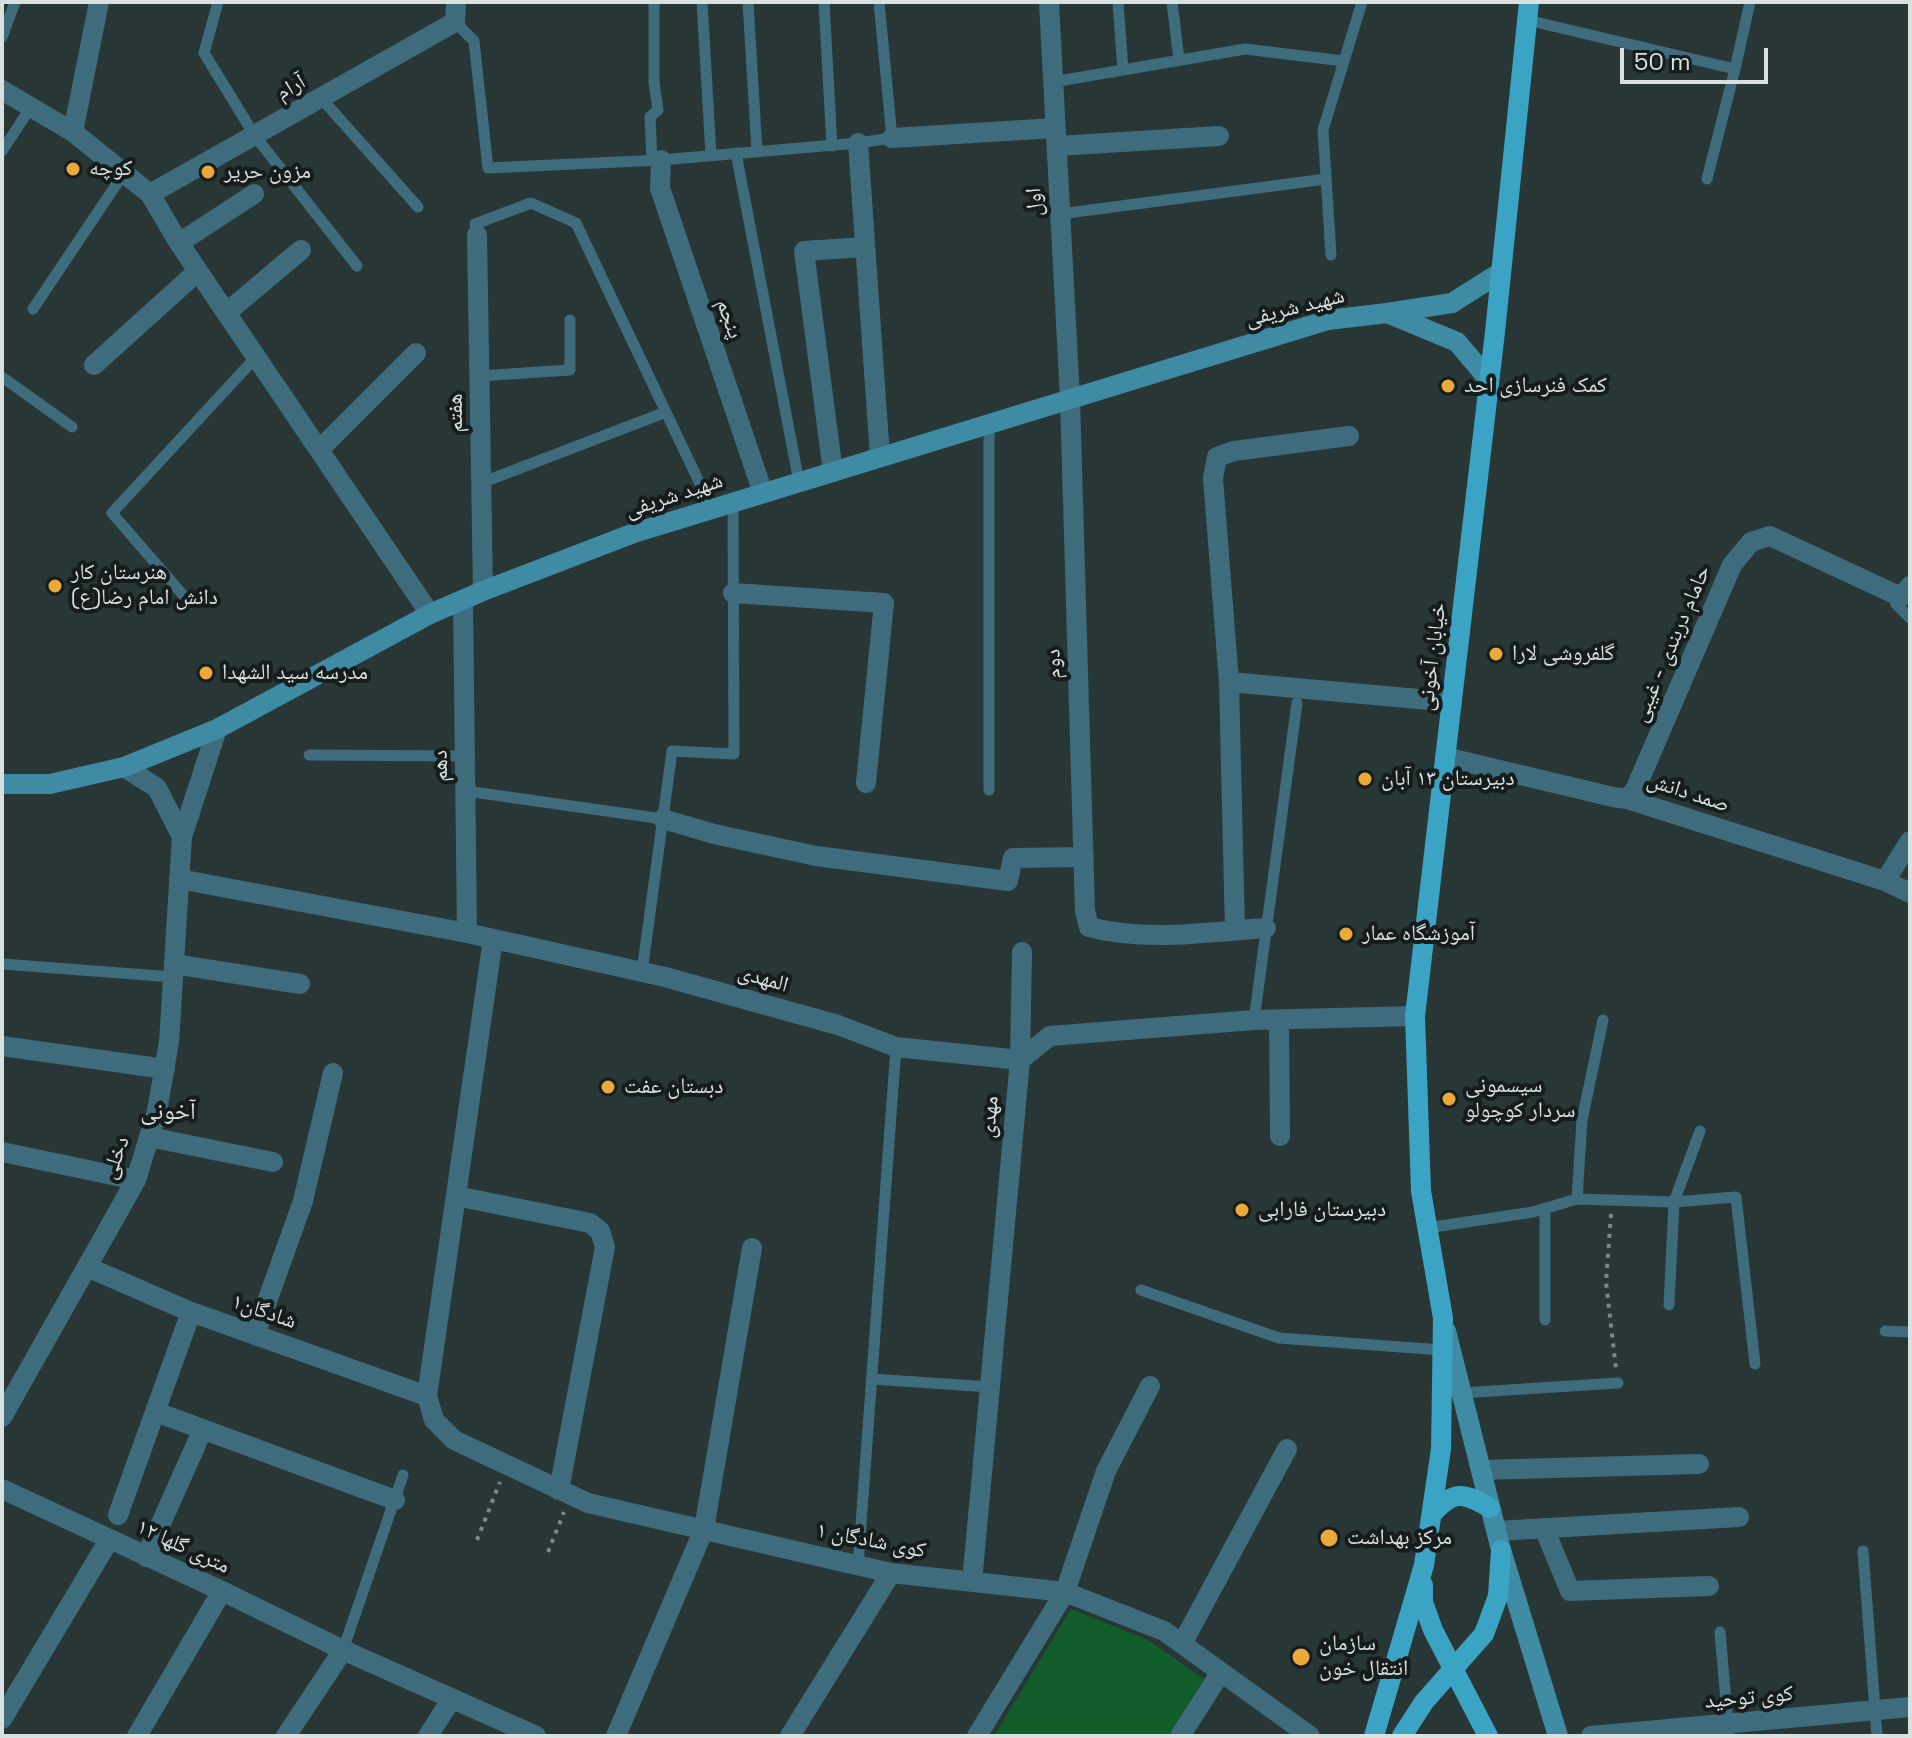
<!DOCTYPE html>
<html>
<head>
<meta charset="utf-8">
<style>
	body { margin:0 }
	#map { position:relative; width:1912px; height:1738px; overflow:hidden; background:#283636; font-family:"Space Grotesk",sans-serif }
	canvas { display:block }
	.frame { position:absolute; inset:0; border:4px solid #d8e0e0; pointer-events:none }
	.scale { position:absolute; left:1620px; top:48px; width:148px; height:36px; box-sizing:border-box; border:4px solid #d8e0e0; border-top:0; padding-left:10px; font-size:24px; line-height:28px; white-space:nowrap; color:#d8e0e0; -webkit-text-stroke:6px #161c1c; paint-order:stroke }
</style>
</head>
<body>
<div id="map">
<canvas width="1912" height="1738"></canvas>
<div class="frame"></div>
<div class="scale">50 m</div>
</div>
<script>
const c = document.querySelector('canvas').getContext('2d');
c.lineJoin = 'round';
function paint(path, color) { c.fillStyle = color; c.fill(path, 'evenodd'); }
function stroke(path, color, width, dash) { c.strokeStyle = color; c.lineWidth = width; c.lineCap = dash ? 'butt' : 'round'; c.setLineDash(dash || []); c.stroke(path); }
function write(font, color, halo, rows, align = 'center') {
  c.font = font + ' "Space Grotesk","Noto Naskh Arabic",sans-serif'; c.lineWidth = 8; c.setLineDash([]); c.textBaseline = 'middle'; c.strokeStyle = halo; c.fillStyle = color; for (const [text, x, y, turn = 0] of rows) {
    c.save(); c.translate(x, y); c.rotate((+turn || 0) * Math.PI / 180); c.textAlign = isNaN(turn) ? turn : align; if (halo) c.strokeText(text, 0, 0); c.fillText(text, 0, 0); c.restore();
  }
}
paint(new Path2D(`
	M 1071,1609 L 1148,1640 L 1204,1679 L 1168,1736 L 994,1736 Z`), '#115d2a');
stroke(new Path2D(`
	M 1611,1214 L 1606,1282 L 1616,1369
	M 477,1540 L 500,1482
	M 548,1552 L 564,1512`), '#7d8888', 4, [4, 6]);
stroke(new Path2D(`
	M 218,2 L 204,53 L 255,136 L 357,266
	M 702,2 L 711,155
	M 748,2 L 757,152
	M 824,2 L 832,146
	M 1118,2 L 1123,70
	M 1172,2 L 1179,60
	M 1527,20 L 1735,69
	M 455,22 L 474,41 L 488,168 L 661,160 L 858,143 L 892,138 L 879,2
	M 2,37 L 15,2
	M 1053,82 L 1245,49 L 1344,61
	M 321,98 L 418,207
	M 2,151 L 31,107
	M 736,153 L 799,482
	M 652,160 L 650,117 L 658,110 L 654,83 L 654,2
	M 1707,179 L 1735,69 L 1750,2
	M 1060,214 L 1326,179
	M 477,235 L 475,224 L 531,203 L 576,223 L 712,509
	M 1331,255 L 1323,130 L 1362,2
	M 33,309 L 124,173
	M 479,376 L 570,370 L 570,320
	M 2,377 L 72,427
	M 481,483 L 666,412
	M 1901,597 L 1896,604 L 1910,618
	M 190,603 L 112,513 L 256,357
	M 309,755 L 465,756
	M 989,790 L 989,424
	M 466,791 L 663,819
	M 2,964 L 173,977
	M 642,972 L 672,751 L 734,754 L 733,502
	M 1254,1020 L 1297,703
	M 1577,1199 L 1582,1120 L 1603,1020
	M 1545,1208 L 1545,1320
	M 1427,1228 L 1533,1212 L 1577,1199 L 1674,1202 L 1736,1197 L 1755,1364
	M 1141,1290 L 1279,1338 L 1442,1350
	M 1669,1305 L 1674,1202 L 1700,1131
	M 1885,1331 L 1910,1332
	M 872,1379 L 990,1387
	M 1461,1393 L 1618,1383
	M 1863,1551 L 1877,1736
	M 858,1565 L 896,1047
	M 1720,1632 L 1729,1736
	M 343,1650 L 403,1475`), '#3f6c7c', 11);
stroke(new Path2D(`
	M 1049,2 L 1070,399 L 1085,911 L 1089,927 C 1146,942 1208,932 1266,928
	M 2,90 L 73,132 L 150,194 L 179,243 L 430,614
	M 73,132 L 99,2
	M 892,138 L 1055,128
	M 858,143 L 880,457
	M 1057,146 L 1219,136
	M 661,160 L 660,188 L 763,493
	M 150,194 L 455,22 L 456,2
	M 477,235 L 483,591
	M 179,243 L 254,194
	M 226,313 L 301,250
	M 94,365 L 198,271
	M 319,450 L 416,353
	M 833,472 L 804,251 L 865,247
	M 733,593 L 884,603 L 866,783
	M 463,600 L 467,933
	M 1229,682 L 1452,702
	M 1445,757 L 1613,797 L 1627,799 L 1885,881 L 1910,893
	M 124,767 L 157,788 L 182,837
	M 1627,799 L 1635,790 L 1732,565 L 1751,542 L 1770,536 L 1901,597 L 1910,586
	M 663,819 L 714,834 L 816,856 L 1008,881 L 1013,858 L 1084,857
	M 179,879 L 467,933 L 665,977 L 838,1025 L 896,1047 L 1020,1060
	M 1885,881 L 1910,841
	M 1235,930 L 1229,682 L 1213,478 L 1217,457 L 1234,451 L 1349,436
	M 493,939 L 427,1396 L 434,1420 L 454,1440 L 588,1503 L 891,1573 L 1065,1592 L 1164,1631 L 1310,1736
	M 174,964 L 300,984
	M 1279,1020 L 1280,1136
	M 2,1046 L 165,1069
	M 1020,1060 L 1050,1036 L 1254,1020 L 1415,1016
	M 149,1137 L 273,1162
	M 2,1152 L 136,1180
	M 456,1196 L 590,1223 L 600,1231 L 605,1247 L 559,1490
	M 87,1267 L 191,1312 L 427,1396
	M 255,1335 L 303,1201 L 333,1073
	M 156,1412 L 395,1500
	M 2,1417 L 136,1180 L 157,1111 L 169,1042 L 182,837 L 217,729
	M 1481,1470 L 1699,1464
	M 2,1489 L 222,1591 L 343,1650 L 536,1736
	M 118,1515 L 191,1312
	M 1544,1528 L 1570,1591 L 1709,1586
	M 1497,1531 L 1739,1517
	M 146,1557 L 203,1429
	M 972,1582 L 1020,1060 L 1022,952
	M 1182,1644 L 1287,1449
	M 2,1719 L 109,1540
	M 137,1736 L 222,1591
	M 286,1736 L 343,1650
	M 428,1736 L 452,1698
	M 616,1736 L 704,1529 L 752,1248
	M 790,1736 L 891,1573
	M 977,1736 L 1065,1592 L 1106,1471 L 1150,1386
	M 1180,1736 L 1221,1672
	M 1591,1736 L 1910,1707`), '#3f6c7c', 20);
stroke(new Path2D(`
	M 1489,380 L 1457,342 L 1387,313 L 1452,303 L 1501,272
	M 2,784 L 50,784 L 124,767 L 217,729 L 430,614 L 483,591 L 634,533 L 1328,320 L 1387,313
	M 1446,1331 L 1501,1550 L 1558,1736`), '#3f8ba4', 20);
stroke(new Path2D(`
	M 1432,1514 C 1453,1490 1464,1492 1490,1508
	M 1423,1585 L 1423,1602 L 1433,1630 L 1488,1736
	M 1374,1736 L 1424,1565 L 1441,1449 L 1443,1318 L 1421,1191 L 1415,1016 L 1495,332 L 1529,2
	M 1402,1736 L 1424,1702 L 1484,1634 L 1498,1596 L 1501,1550`), '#3ba3c4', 20);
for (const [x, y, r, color] of [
	[73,169,8,"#eba93a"],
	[208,172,8,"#eba93a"],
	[1448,386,8,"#eba93a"],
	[55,586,8,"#eba93a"],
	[1496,654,8,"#eba93a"],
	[206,673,8,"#eba93a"],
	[1365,779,8,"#eba93a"],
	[1346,934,8,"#eba93a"],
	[608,1087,8,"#eba93a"],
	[1449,1099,8,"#eba93a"],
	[1242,1210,8,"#eba93a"],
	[1329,1538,10,"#eba93a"],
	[1301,1657,10,"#eba93a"]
]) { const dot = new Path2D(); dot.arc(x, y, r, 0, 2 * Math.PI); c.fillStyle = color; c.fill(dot); stroke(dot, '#161c1c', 3); }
write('22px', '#d8e0e0', '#161c1c', [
	["آرام",291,88,-30],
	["اول",1035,202,-93],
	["شهید شریفی",1295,308,-14],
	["پنجم",729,319,71],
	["هفتم",456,413,-91],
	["شهید شریفی",674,496,-18],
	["حامام دربندی - غیبی",1672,644,-67],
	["خیابان آخونی",1433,657,-83],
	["دوم",1054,664,-92],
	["دهم",441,766,-91],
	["صمد دانش",1688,793,18],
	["المهدی",763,979,16],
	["مهدی",990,1117,-85],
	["دخلی",116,1158,-70],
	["شادگان۱",264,1312,19],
	["کوی شادگان ۱",871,1541,11],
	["۱۲ متری گلها",183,1547,25],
	["کوی توحید",1749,1698,-5]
]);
write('22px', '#d8e0e0', '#161c1c', [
	["کوچه",89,169],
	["مزون حریر",224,172],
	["کمک فنرسازی احد",1464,386],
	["هنرستان کار",71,573],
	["دانش امام رضا(ع)",71,598],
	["گلفروشی لارا",1512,654],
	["مدرسه سید الشهدا",222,673],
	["دبیرستان ۱۳ آبان",1381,779],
	["آموزشگاه عمار",1362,934],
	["سیسمونی",1465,1086],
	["سردار کوچولو",1465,1111],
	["دبستان عفت",624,1087],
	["دبیرستان فارابی",1258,1210],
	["مرکز بهداشت",1347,1538],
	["سازمان",1319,1644],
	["انتقال خون",1319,1669]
], 'left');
write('24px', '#d8e0e0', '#161c1c', [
	["آخونی",168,1112]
]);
</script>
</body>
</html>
